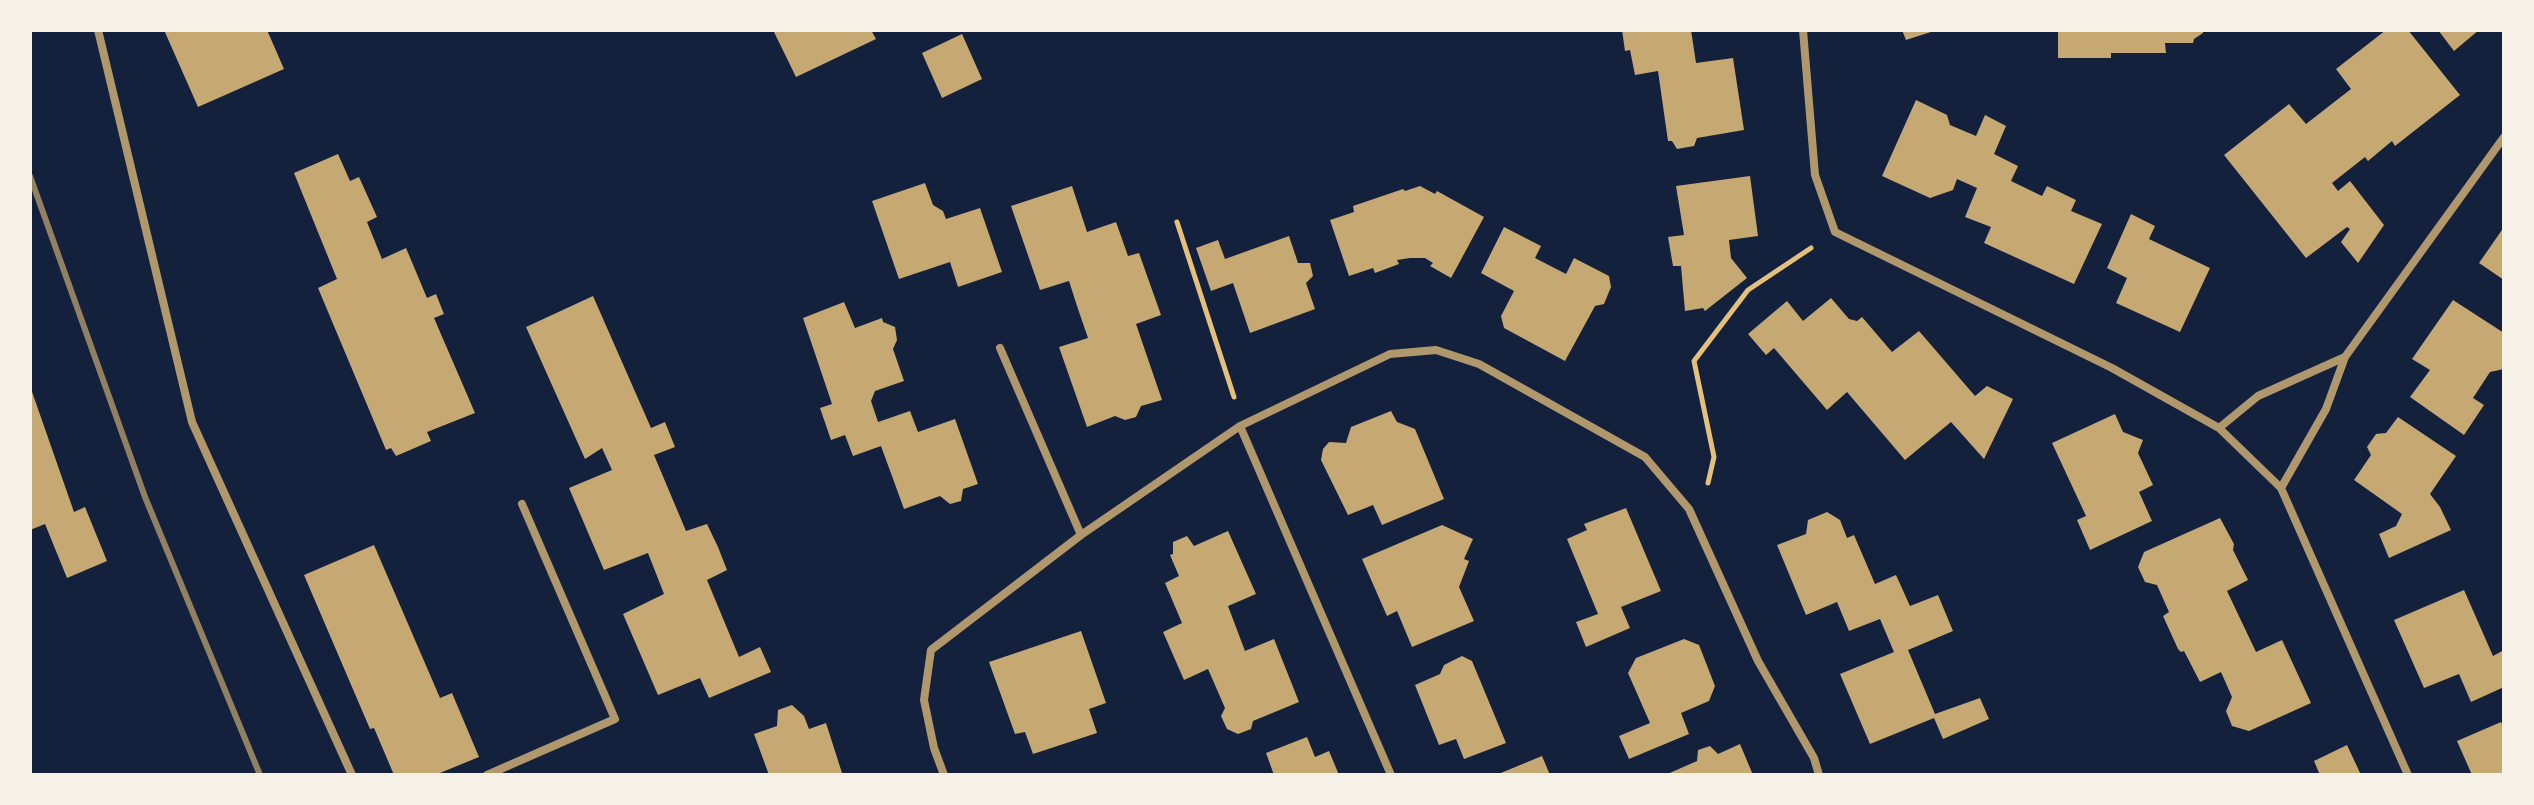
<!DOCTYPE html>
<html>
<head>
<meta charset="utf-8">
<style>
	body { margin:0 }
	#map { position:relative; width:2534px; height:805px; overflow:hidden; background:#14213d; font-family:"IBM Plex Sans",sans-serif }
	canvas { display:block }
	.frame { position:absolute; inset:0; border:32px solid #f6f1e7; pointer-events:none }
</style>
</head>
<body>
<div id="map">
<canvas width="2534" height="805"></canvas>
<div class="frame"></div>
</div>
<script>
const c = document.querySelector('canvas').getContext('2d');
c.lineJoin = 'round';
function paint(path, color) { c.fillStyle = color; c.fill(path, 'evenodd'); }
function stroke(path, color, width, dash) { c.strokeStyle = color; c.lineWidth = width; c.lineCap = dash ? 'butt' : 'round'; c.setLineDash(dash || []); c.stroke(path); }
paint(new Path2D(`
	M 164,30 L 267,30 L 284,69 L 198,107 Z
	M 773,30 L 871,30 L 876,39 L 796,77 Z
	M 1622,30 L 1691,30 L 1696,63 L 1733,58 L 1744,130 L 1697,138 L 1694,146 L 1677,149 L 1672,141 L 1668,141 L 1658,71 L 1635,75 L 1630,50 L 1625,51 Z
	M 1902,30 L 1934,30 L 1934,31 L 1906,40 Z
	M 2058,30 L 2203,30 L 2203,33 L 2194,39 L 2193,43 L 2165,43 L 2166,53 L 2111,53 L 2111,58 L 2058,58 Z
	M 2386,30 L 2408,30 L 2460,95 L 2395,146 L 2392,141 L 2368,161 L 2365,157 L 2332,183 L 2338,191 L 2350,181 L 2384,225 L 2358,263 L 2341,242 L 2350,229 L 2347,227 L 2306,258 L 2224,155 L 2289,104 L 2306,124 L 2351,89 L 2336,69 Z
	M 2438,30 L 2479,30 L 2454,51 Z
	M 962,34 L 982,79 L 942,98 L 922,53 Z
	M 1916,100 L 1947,115 L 1950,125 L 1976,136 L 1985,115 L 2006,126 L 1994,154 L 2018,166 L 2011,181 L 2042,196 L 2047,186 L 2076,200 L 2071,211 L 2102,224 L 2074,284 L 1984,243 L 1991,227 L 1965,217 L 1977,188 L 1957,179 L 1953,190 L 1930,198 L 1882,176 Z
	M 338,154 L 350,181 L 359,177 L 377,217 L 367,222 L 382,259 L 406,248 L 427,298 L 436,294 L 444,314 L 434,318 L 475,413 L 427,432 L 431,441 L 396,456 L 391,448 L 386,450 L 318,288 L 337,279 L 294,173 Z
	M 1750,176 L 1758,236 L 1729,240 L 1731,258 L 1747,278 L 1705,311 L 1703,308 L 1685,311 L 1681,266 L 1673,266 L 1668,237 L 1684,235 L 1676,186 Z
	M 925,183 L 933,205 L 943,211 L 946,219 L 980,208 L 1002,272 L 958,287 L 950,262 L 899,279 L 872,201 Z
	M 1072,186 L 1087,232 L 1116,222 L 1128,256 L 1139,253 L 1161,315 L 1136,324 L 1162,400 L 1141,406 L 1136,417 L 1125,420 L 1115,416 L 1087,427 L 1059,347 L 1088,338 L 1078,309 L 1069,281 L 1040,290 L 1011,206 Z
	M 1420,186 L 1435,194 L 1437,191 L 1484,217 L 1451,278 L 1430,266 L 1433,263 L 1425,258 L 1410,258 L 1397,260 L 1399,264 L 1375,273 L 1373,268 L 1349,276 L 1330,220 L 1354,212 L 1353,206 L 1403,189 L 1405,191 Z
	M 2131,214 L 2155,226 L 2149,239 L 2210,268 L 2180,332 L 2116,303 L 2127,278 L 2107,268 Z
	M 1504,227 L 1541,246 L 1535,258 L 1566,274 L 1574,258 L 1609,276 L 1611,287 L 1604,304 L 1595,306 L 1565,361 L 1504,328 L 1501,316 L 1514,291 L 1481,273 Z
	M 2504,227 L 2504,280 L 2479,263 Z
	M 1289,236 L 1298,263 L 1310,263 L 1313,276 L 1306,283 L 1315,309 L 1250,333 L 1233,283 L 1211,291 L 1196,248 L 1218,240 L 1225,259 Z
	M 593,296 L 651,428 L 665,422 L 675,447 L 654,455 L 686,531 L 707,524 L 718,547 L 727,570 L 707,580 L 739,657 L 760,647 L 771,672 L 709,698 L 700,678 L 658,695 L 623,614 L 664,594 L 648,553 L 604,570 L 569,488 L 612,470 L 602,448 L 585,459 L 526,327 Z
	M 1831,298 L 1849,319 L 1857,321 L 1862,317 L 1892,352 L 1919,331 L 1975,396 L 1987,386 L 2013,399 L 1984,459 L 1951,422 L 1905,460 L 1847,392 L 1827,410 L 1774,348 L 1766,355 L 1748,334 L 1787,301 L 1803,321 Z
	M 2453,300 L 2504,333 L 2504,369 L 2490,372 L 2473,398 L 2484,405 L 2464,435 L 2410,397 L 2430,370 L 2412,359 Z
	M 844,302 L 855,328 L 882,318 L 883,322 L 895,327 L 897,340 L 893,349 L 904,381 L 875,391 L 871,401 L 878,422 L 910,411 L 918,432 L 955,419 L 978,484 L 963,489 L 961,501 L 950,504 L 940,496 L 904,509 L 881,446 L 853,456 L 845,435 L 831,440 L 820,408 L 832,404 L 803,318 Z
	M 30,386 L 74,512 L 85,507 L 107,561 L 67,578 L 45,524 L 30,530 Z
	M 1391,411 L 1397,422 L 1415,429 L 1444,499 L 1382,525 L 1373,505 L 1348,515 L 1321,460 L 1323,449 L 1329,442 L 1346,443 L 1351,427 Z
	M 2115,414 L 2123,432 L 2143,440 L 2138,453 L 2153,485 L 2139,492 L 2152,521 L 2090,550 L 2077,520 L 2086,516 L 2052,443 Z
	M 2398,417 L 2456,456 L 2430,494 L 2440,507 L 2451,530 L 2389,558 L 2379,534 L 2396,526 L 2402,514 L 2354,480 L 2371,455 L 2367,447 L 2376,434 L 2386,433 Z
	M 1626,508 L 1661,591 L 1621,607 L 1630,628 L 1586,647 L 1576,622 L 1598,614 L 1567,539 L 1587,530 L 1584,524 Z
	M 1827,512 L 1840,520 L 1847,538 L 1854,535 L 1875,584 L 1896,575 L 1910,606 L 1938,595 L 1953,631 L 1908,650 L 1935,714 L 1980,698 L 1989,719 L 1943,739 L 1934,718 L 1870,744 L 1840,674 L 1894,652 L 1880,619 L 1849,631 L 1837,602 L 1806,615 L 1777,545 L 1806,534 L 1808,520 Z
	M 2220,518 L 2234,544 L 2233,550 L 2248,580 L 2227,591 L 2256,652 L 2282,640 L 2311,703 L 2249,731 L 2232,726 L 2226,711 L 2232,697 L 2221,672 L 2200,682 L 2184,651 L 2181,652 L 2178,649 L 2163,616 L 2169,612 L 2157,585 L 2145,582 L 2138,567 L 2144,552 Z
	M 1442,525 L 1473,539 L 1464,559 L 1469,561 L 1459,587 L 1474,621 L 1412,647 L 1397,611 L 1387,616 L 1362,559 Z
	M 1228,531 L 1256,594 L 1228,606 L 1245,651 L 1274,639 L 1299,702 L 1253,721 L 1251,729 L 1238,734 L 1227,729 L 1221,716 L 1225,708 L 1208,669 L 1184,680 L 1163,632 L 1182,623 L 1165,583 L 1179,576 L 1170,555 L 1173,554 L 1173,542 L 1187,536 L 1194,546 Z
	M 374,545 L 440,698 L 452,693 L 479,757 L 435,775 L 394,775 L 374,728 L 370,729 L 304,575 Z
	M 2464,590 L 2493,656 L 2504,650 L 2504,687 L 2471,702 L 2459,674 L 2424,688 L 2394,620 Z
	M 1081,631 L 1106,703 L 1089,709 L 1097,733 L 1033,754 L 1025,732 L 1015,734 L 989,662 Z
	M 1684,639 L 1699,645 L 1715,686 L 1709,701 L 1681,713 L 1689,734 L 1629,759 L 1619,736 L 1650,723 L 1628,673 L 1636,658 Z
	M 1462,656 L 1472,661 L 1506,743 L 1464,759 L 1456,739 L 1439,745 L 1415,685 L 1440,674 L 1444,665 Z
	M 792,705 L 804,716 L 809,729 L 826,723 L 842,773 L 769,775 L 754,734 L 777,726 L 778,710 Z
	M 2501,722 L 2504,728 L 2504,775 L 2472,775 L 2457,741 Z
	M 1307,737 L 1315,757 L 1329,751 L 1339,775 L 1274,775 L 1266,753 Z
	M 1740,744 L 1753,775 L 1665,775 L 1697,761 L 1698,750 L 1710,746 L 1718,754 Z
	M 2347,745 L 2361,775 L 2320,775 L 2314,761 Z
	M 1542,756 L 1550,775 L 1496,775 Z`), '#c6a872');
stroke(new Path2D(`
	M 1177,222 L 1234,397
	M 1708,483 L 1714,457 L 1694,361 L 1748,290 L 1811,248`), '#e5c07b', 5);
stroke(new Path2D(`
	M 98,30 L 192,422 L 352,775
	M 1803,30 L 1815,175 L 1835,232 L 2112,368 L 2219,428 L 2281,488 L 2408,775
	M 1000,348 L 1081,535
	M 1240,426 L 1391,775
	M 2219,428 L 2258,396 L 2345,357
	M 2281,488 L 2326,409 L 2345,357 L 2504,137
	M 487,775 L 615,719 L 522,504
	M 944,775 L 934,748 L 924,700 L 931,650 L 1081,535 L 1240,426 L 1390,354 L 1436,350 L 1479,364 L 1645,457 L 1689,509 L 1758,661 L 1814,758 L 1819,775`), '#b1986c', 8);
stroke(new Path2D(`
	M 30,176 L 145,497 L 260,775`), '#918062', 6);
</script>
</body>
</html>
